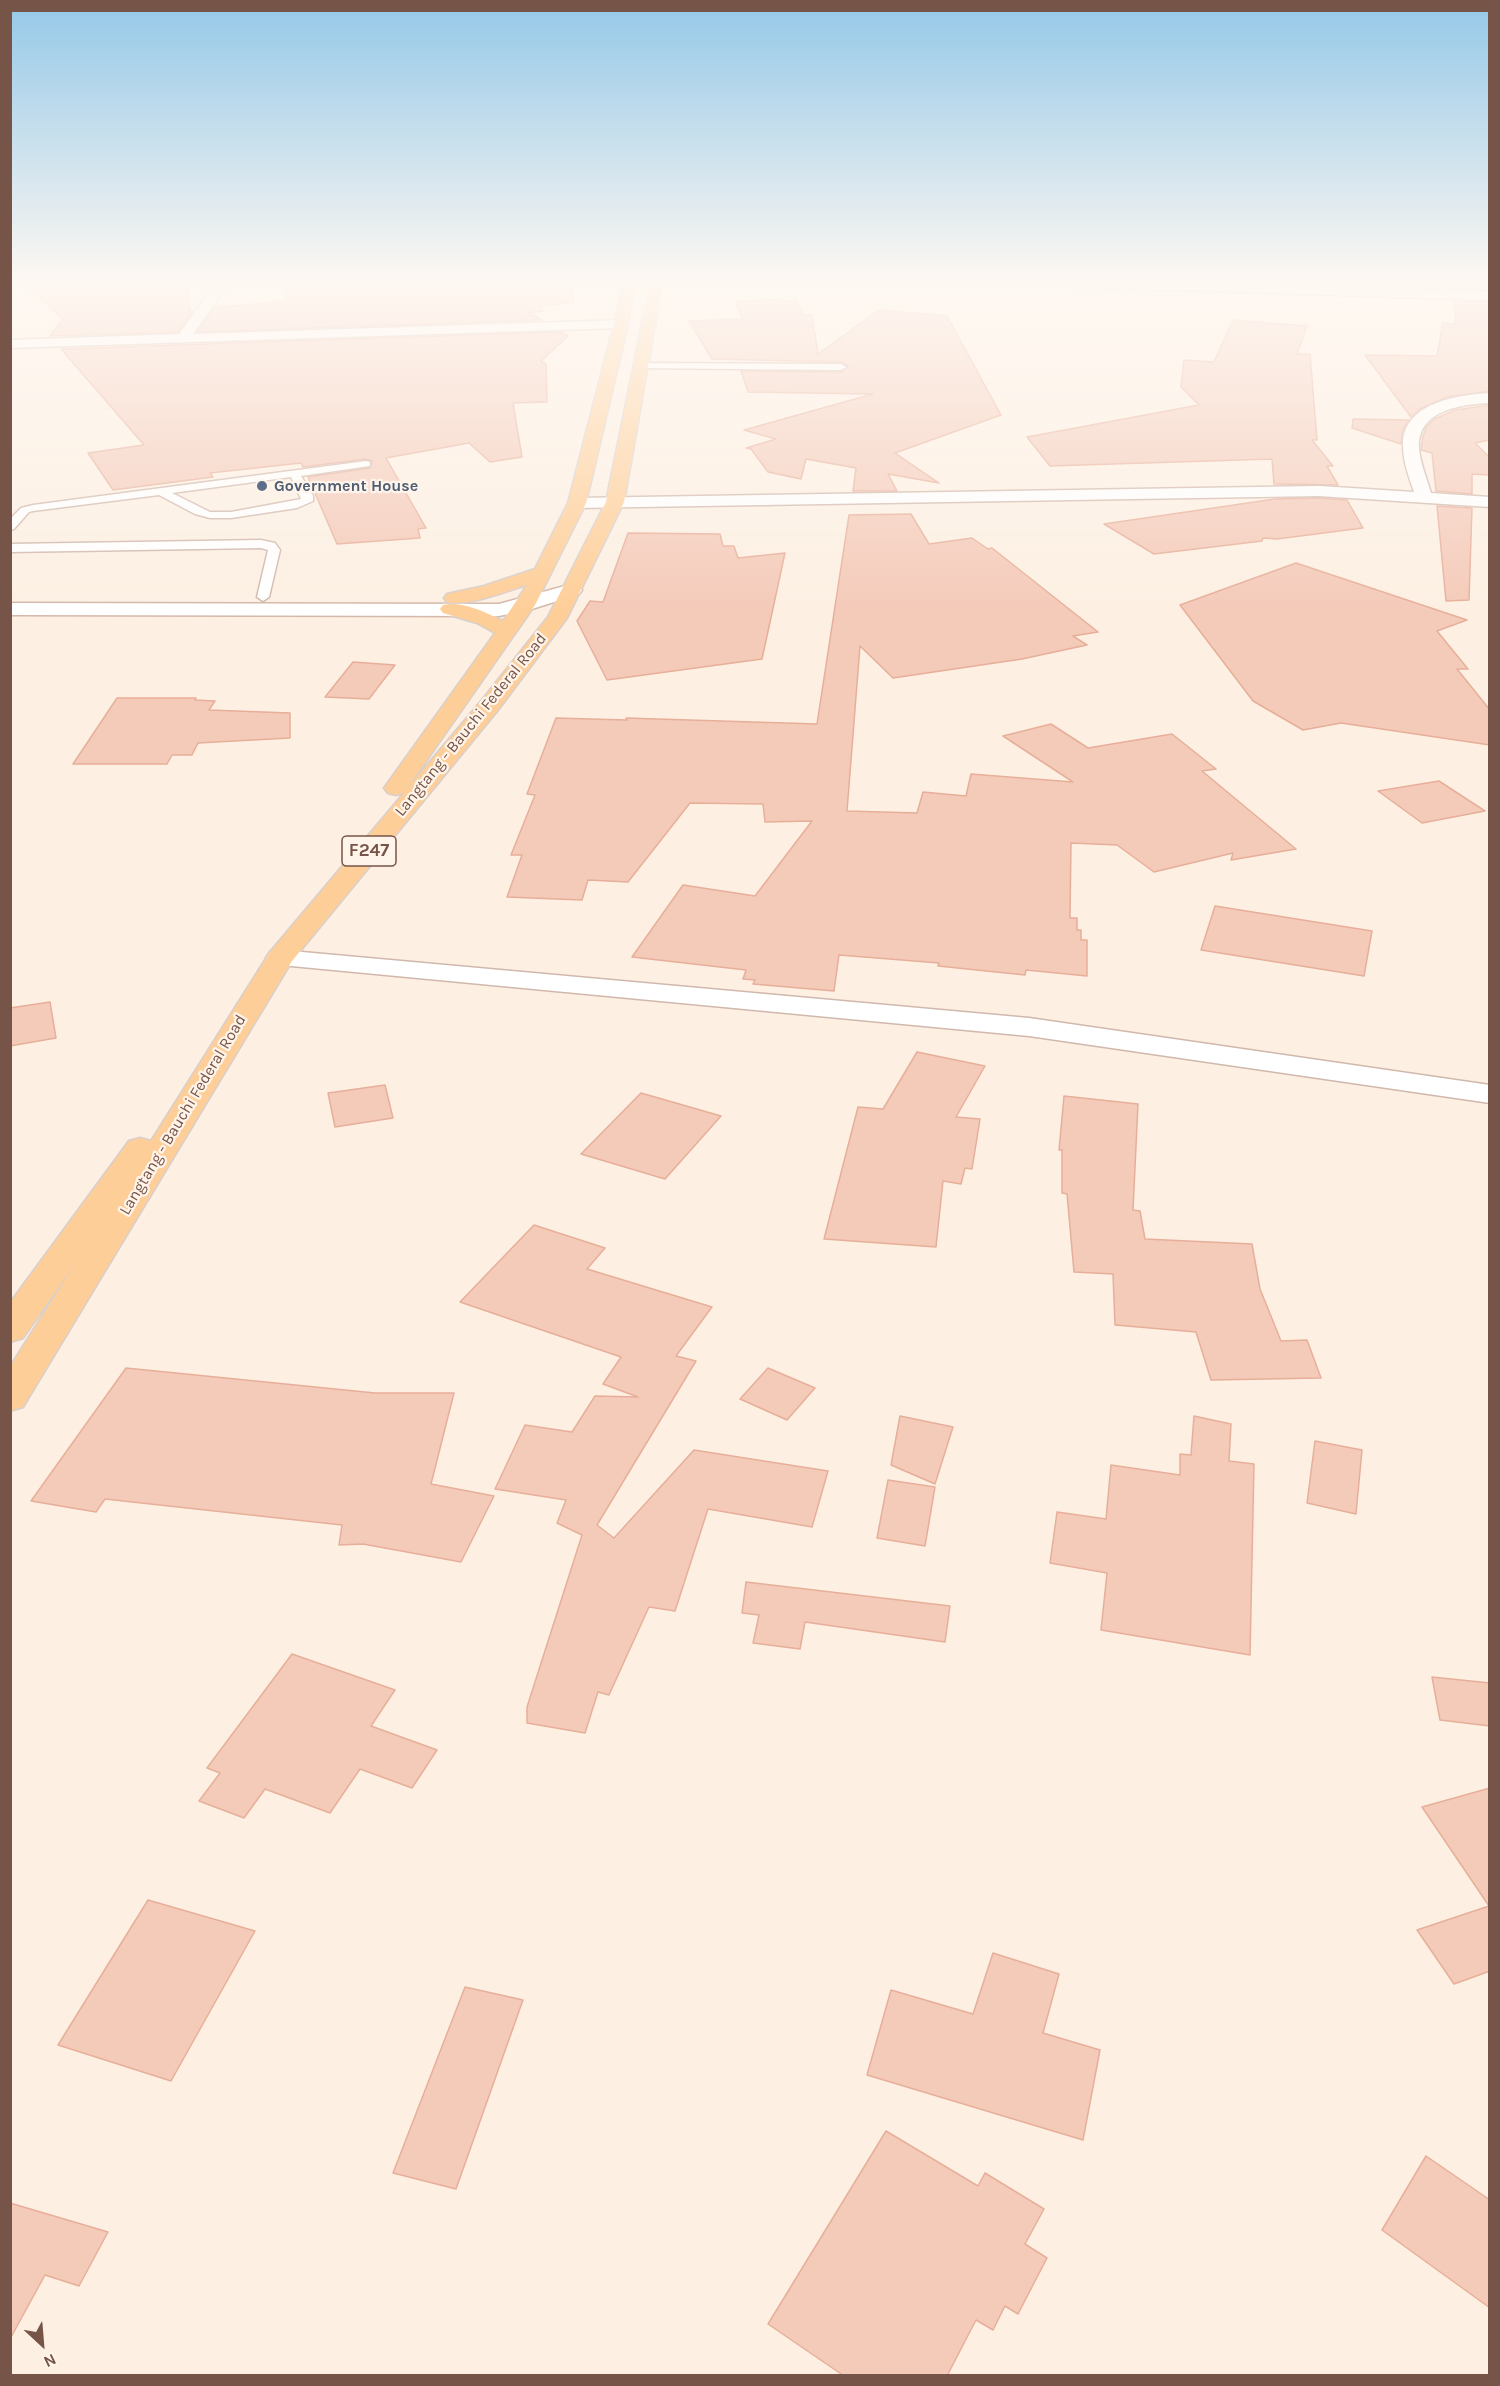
<!DOCTYPE html>
<html>
<head>
<meta charset="utf-8">
<style>
	body { margin:0 }
	#map { position:relative; width:1500px; height:2386px; overflow:hidden; background:#fdf0e3; font-family:Karla,sans-serif }
	canvas { display:block }
	.frame { position:absolute; inset:0; border:12px solid #765448; pointer-events:none }
	.north { position:absolute; left:12px; top:2314px; width:60px; height:60px; -webkit-text-stroke:4px #fff4ea; paint-order:stroke; rotate:154deg; font-size:16px; font-weight:700; line-height:24px; text-align:center; color:#765448 }
	.north::after { content:''; display:block; margin:auto; width:21px; height:27px; background:#765448; clip-path:polygon(50% 0,100% 100%,50% 72%,0 100%) }
</style>
</head>
<body>
<div id="map">
<canvas width="1500" height="2386"></canvas>
<div class="frame"></div>
<div class="north">N</div>
</div>
<script>
const c = document.querySelector('canvas').getContext('2d');
c.lineJoin = 'round';
function paint(path, color) { c.fillStyle = color; c.fill(path, 'evenodd'); }
function stroke(path, color, width, dash) { c.strokeStyle = color; c.lineWidth = width; c.lineCap = dash ? 'butt' : 'round'; c.setLineDash(dash || []); c.stroke(path); }
function write(font, color, halo, rows, align = 'center') {
  c.font = font + ' Karla,sans-serif'; c.lineWidth = 4.5; c.setLineDash([]); c.textBaseline = 'middle'; c.strokeStyle = halo; c.fillStyle = color; for (const [text, x, y, turn = 0] of rows) {
    c.save(); c.translate(x, y); c.rotate((+turn || 0) * Math.PI / 180); c.textAlign = isNaN(turn) ? turn : align; if (halo) c.strokeText(text, 0, 0); c.fillText(text, 0, 0); c.restore();
  }
}
const building = new Path2D(`
	M 18,279 L 188,279 L 189,311 L 193,311 L 178,332 L 50,336 L 63,319 Z
	M 283,279 L 327,279 L 328,285 L 413,279 L 573,279 L 574,302 L 538,307 L 544,311 L 529,313 L 542,320 L 197,332 L 214,308 L 286,301 Z
	M 1455,282 L 1490,284 L 1490,290 L 1455,289 Z
	M 774,300 L 796,301 L 804,315 L 812,315 L 818,354 L 879,310 L 947,316 L 1001,415 L 895,453 L 939,483 L 888,474 L 897,491 L 853,491 L 856,468 L 806,459 L 801,479 L 768,472 L 751,449 L 746,448 L 776,439 L 744,430 L 873,394 L 748,392 L 741,371 L 841,372 L 848,366 L 841,362 L 712,359 L 689,321 L 743,319 L 735,301 Z
	M 1455,301 L 1490,302 L 1490,391 L 1447,397 L 1420,409 L 1411,417 L 1365,355 L 1437,356 L 1443,323 L 1455,324 Z
	M 1233,320 L 1307,326 L 1297,354 L 1310,354 L 1317,440 L 1312,440 L 1333,466 L 1327,466 L 1338,485 L 1274,484 L 1272,459 L 1050,466 L 1027,437 L 1199,405 L 1181,387 L 1184,360 L 1214,362 Z
	M 561,332 L 568,336 L 541,361 L 546,364 L 547,402 L 513,403 L 522,457 L 490,462 L 469,443 L 386,458 L 426,528 L 418,529 L 420,538 L 337,544 L 308,477 L 370,468 L 372,461 L 366,459 L 303,467 L 301,463 L 210,473 L 213,477 L 113,490 L 88,453 L 144,445 L 61,349 Z
	M 1490,405 L 1490,440 L 1475,443 L 1490,458 L 1490,475 L 1472,474 L 1472,494 L 1436,491 L 1432,453 L 1421,450 L 1423,436 L 1427,426 L 1435,419 L 1455,410 Z
	M 1353,419 L 1409,420 L 1403,430 L 1401,444 L 1352,428 Z
	M 1319,498 L 1347,500 L 1363,528 L 1277,539 L 1263,538 L 1262,541 L 1154,554 L 1104,524 L 1275,499 Z
	M 1437,506 L 1472,508 L 1469,600 L 1446,601 Z
	M 911,514 L 929,544 L 972,538 L 988,549 L 992,548 L 1098,632 L 1073,636 L 1087,645 L 1022,659 L 893,678 L 860,646 L 847,811 L 917,813 L 923,792 L 966,796 L 971,774 L 1073,782 L 1003,736 L 1051,724 L 1088,748 L 1172,734 L 1216,769 L 1202,771 L 1296,849 L 1231,860 L 1233,853 L 1154,872 L 1117,845 L 1071,843 L 1070,918 L 1077,918 L 1077,930 L 1081,930 L 1081,940 L 1087,940 L 1087,976 L 1026,970 L 1025,975 L 938,966 L 939,963 L 839,955 L 834,991 L 753,984 L 755,980 L 743,979 L 746,970 L 632,957 L 683,885 L 755,896 L 812,821 L 765,822 L 763,804 L 690,803 L 628,882 L 588,880 L 582,900 L 507,897 L 522,855 L 511,855 L 535,795 L 527,794 L 556,718 L 627,720 L 626,718 L 817,724 L 849,515 Z
	M 628,533 L 720,534 L 723,546 L 734,546 L 738,558 L 785,553 L 762,659 L 607,680 L 577,621 L 590,601 L 603,602 Z
	M 1296,563 L 1467,620 L 1437,631 L 1468,669 L 1457,669 L 1490,710 L 1490,745 L 1341,723 L 1303,730 L 1253,701 L 1180,605 Z
	M 353,662 L 395,665 L 369,699 L 325,697 Z
	M 117,698 L 196,698 L 195,700 L 215,701 L 209,710 L 290,713 L 290,738 L 198,743 L 192,755 L 172,755 L 167,764 L 73,764 Z
	M 1439,781 L 1485,811 L 1422,823 L 1378,791 Z
	M 1215,906 L 1372,931 L 1364,976 L 1201,950 Z
	M 50,1002 L 56,1038 L 10,1046 L 10,1008 Z
	M 917,1052 L 985,1066 L 956,1117 L 980,1119 L 972,1169 L 965,1168 L 961,1184 L 943,1181 L 936,1247 L 824,1239 L 858,1107 L 883,1109 Z
	M 385,1085 L 393,1118 L 335,1127 L 328,1093 Z
	M 641,1093 L 721,1116 L 665,1179 L 581,1154 Z
	M 1064,1096 L 1138,1104 L 1133,1210 L 1140,1211 L 1145,1239 L 1252,1244 L 1260,1289 L 1281,1341 L 1307,1340 L 1321,1378 L 1211,1380 L 1196,1332 L 1115,1325 L 1113,1274 L 1074,1272 L 1067,1194 L 1062,1193 L 1062,1150 L 1059,1150 Z
	M 534,1225 L 605,1248 L 587,1269 L 712,1307 L 676,1356 L 696,1361 L 597,1525 L 614,1538 L 694,1450 L 828,1471 L 812,1527 L 708,1509 L 675,1611 L 649,1607 L 609,1695 L 598,1692 L 585,1733 L 527,1723 L 527,1707 L 582,1535 L 557,1523 L 566,1500 L 495,1489 L 525,1425 L 572,1432 L 595,1396 L 638,1397 L 603,1384 L 621,1357 L 460,1302 Z
	M 126,1368 L 375,1393 L 454,1393 L 431,1484 L 494,1496 L 461,1562 L 363,1544 L 339,1545 L 342,1525 L 105,1499 L 96,1512 L 31,1501 Z
	M 768,1368 L 815,1388 L 787,1420 L 740,1399 Z
	M 900,1416 L 953,1427 L 935,1484 L 891,1465 Z
	M 1194,1416 L 1231,1424 L 1229,1461 L 1254,1464 L 1250,1655 L 1101,1630 L 1107,1573 L 1050,1563 L 1057,1512 L 1106,1519 L 1111,1465 L 1180,1475 L 1180,1454 L 1191,1455 Z
	M 1315,1441 L 1362,1450 L 1356,1514 L 1307,1503 Z
	M 888,1480 L 935,1487 L 925,1546 L 877,1538 Z
	M 746,1582 L 950,1606 L 945,1642 L 805,1622 L 800,1649 L 753,1643 L 759,1615 L 742,1613 Z
	M 292,1654 L 395,1690 L 371,1726 L 437,1750 L 412,1788 L 360,1769 L 330,1813 L 265,1789 L 244,1818 L 199,1801 L 220,1773 L 207,1768 Z
	M 1432,1677 L 1490,1683 L 1490,1726 L 1440,1720 Z
	M 1490,1788 L 1490,1971 L 1454,1984 L 1417,1930 L 1489,1906 L 1422,1807 Z
	M 148,1900 L 255,1931 L 171,2081 L 58,2045 Z
	M 993,1953 L 1059,1974 L 1043,2033 L 1100,2050 L 1083,2140 L 867,2075 L 891,1990 L 973,2014 Z
	M 465,1987 L 523,2000 L 456,2189 L 393,2173 Z
	M 886,2131 L 978,2186 L 985,2173 L 1044,2209 L 1025,2244 L 1047,2258 L 1018,2314 L 1005,2306 L 993,2330 L 976,2320 L 947,2376 L 844,2376 L 768,2324 Z
	M 1426,2156 L 1490,2200 L 1490,2308 L 1382,2230 Z
	M 10,2203 L 108,2232 L 79,2286 L 45,2275 L 10,2339 Z`);
paint(building, '#f4cab9');
stroke(building, '#e7af99', 1.5);
const lane = new Path2D(`
	M 641,363 L 841,364 L 846,367 L 841,370 L 638,368 L 638,364 Z
	M 366,461 L 370,462 L 370,466 L 301,476 L 313,496 L 313,501 L 297,508 L 231,518 L 210,518 L 195,514 L 159,495 L 33,511 L 29,512 L 14,529 L 10,530 L 10,519 L 21,508 L 33,505 ZM 291,477 L 301,499 L 231,512 L 210,512 L 172,493 Z
	M 261,540 L 275,543 L 280,550 L 269,597 L 263,601 L 257,597 L 268,550 L 261,548 L 10,552 L 10,544 Z`);
const street = new Path2D(`
	M 219,279 L 232,279 L 193,334 L 621,320 L 628,324 L 621,328 L 10,348 L 10,340 L 179,334 Z
	M 948,279 L 1079,279 L 1490,292 L 1490,300 L 954,283 Z
	M 1490,393 L 1490,403 C 1462,404 1417,410 1419,448 C 1420,463 1427,479 1431,493 L 1490,497 L 1490,507 L 1319,496 L 577,508 L 571,507 L 568,503 L 571,499 L 577,498 L 1319,486 L 1414,492 C 1409,477 1403,462 1403,446 C 1402,403 1457,395 1490,393 Z
	M 280,950 L 1029,1018 L 1490,1085 L 1490,1103 L 1029,1036 L 270,964 L 266,958 L 270,952 Z`);
const secondary = new Path2D(`
	M 572,584 L 579,586 L 582,590 L 579,594 L 532,609 L 499,616 L 10,615 L 10,603 L 499,604 Z`);
const primary = new Path2D(`
	M 623,279 L 635,279 L 628,324 L 586,503 L 535,605 L 406,790 L 482,700 L 548,617 L 606,502 L 651,279 L 663,279 L 624,502 L 567,618 L 498,710 L 292,961 L 23,1407 L 10,1411 L 10,1367 L 75,1264 L 23,1338 L 10,1342 L 10,1303 L 129,1141 L 140,1138 L 151,1141 L 270,952 L 404,793 L 396,795 L 388,793 L 384,788 L 495,633 L 477,623 L 443,613 L 440,609 L 443,605 C 461,600 488,613 503,621 L 527,585 C 506,591 468,607 447,602 L 444,598 L 447,594 L 484,586 L 535,569 L 568,503 L 614,324 Z`);
stroke(lane, '#d1b8ac', 3);
stroke(street, '#d1b8ac', 3);
stroke(secondary, '#d4b8a9', 3);
stroke(primary, '#d9cfcc', 3);
paint(lane, '#fff');
paint(street, '#fff');
paint(secondary, '#fff');
paint(primary, '#fece98');
const sky = c.createLinearGradient(0, 0, 0, 613);
sky.addColorStop(0, '#94c8e8');
sky.addColorStop(0.46, '#fef8f2');
sky.addColorStop(1, '#fef8f200');
c.fillStyle = sky;
c.fillRect(0, 0, 1500, 613);
for (const [x, y, r, color] of [
	[262,486,6,"#5c6f8a"]
]) { const dot = new Path2D(); dot.arc(x, y, r, 0, 2 * Math.PI); c.fillStyle = color; c.fill(dot); stroke(dot, '#fff4ea', 2); }
write('bold 16px', '#4e5e75', '#fff4ea', [
	["Government House",274,486]
], 'left');
write('16px', '#765448', '#fff4ea', [
	["Langtang - Bauchi Federal Road",471,725,-51],
	["Langtang - Bauchi Federal Road",183,1115,-59]
]);
for (const [x, y, w] of [
	[369,851,54]
]) { const box = new Path2D(); box.roundRect(x - w / 2, y - 15, w, 30, 4.5); c.fillStyle = '#fff4ea'; c.fill(box); stroke(box, '#765448', 1.5); }
write('bold 18px', '#765448', null, [
	["F247",369,851]
]);
</script>
</body>
</html>
